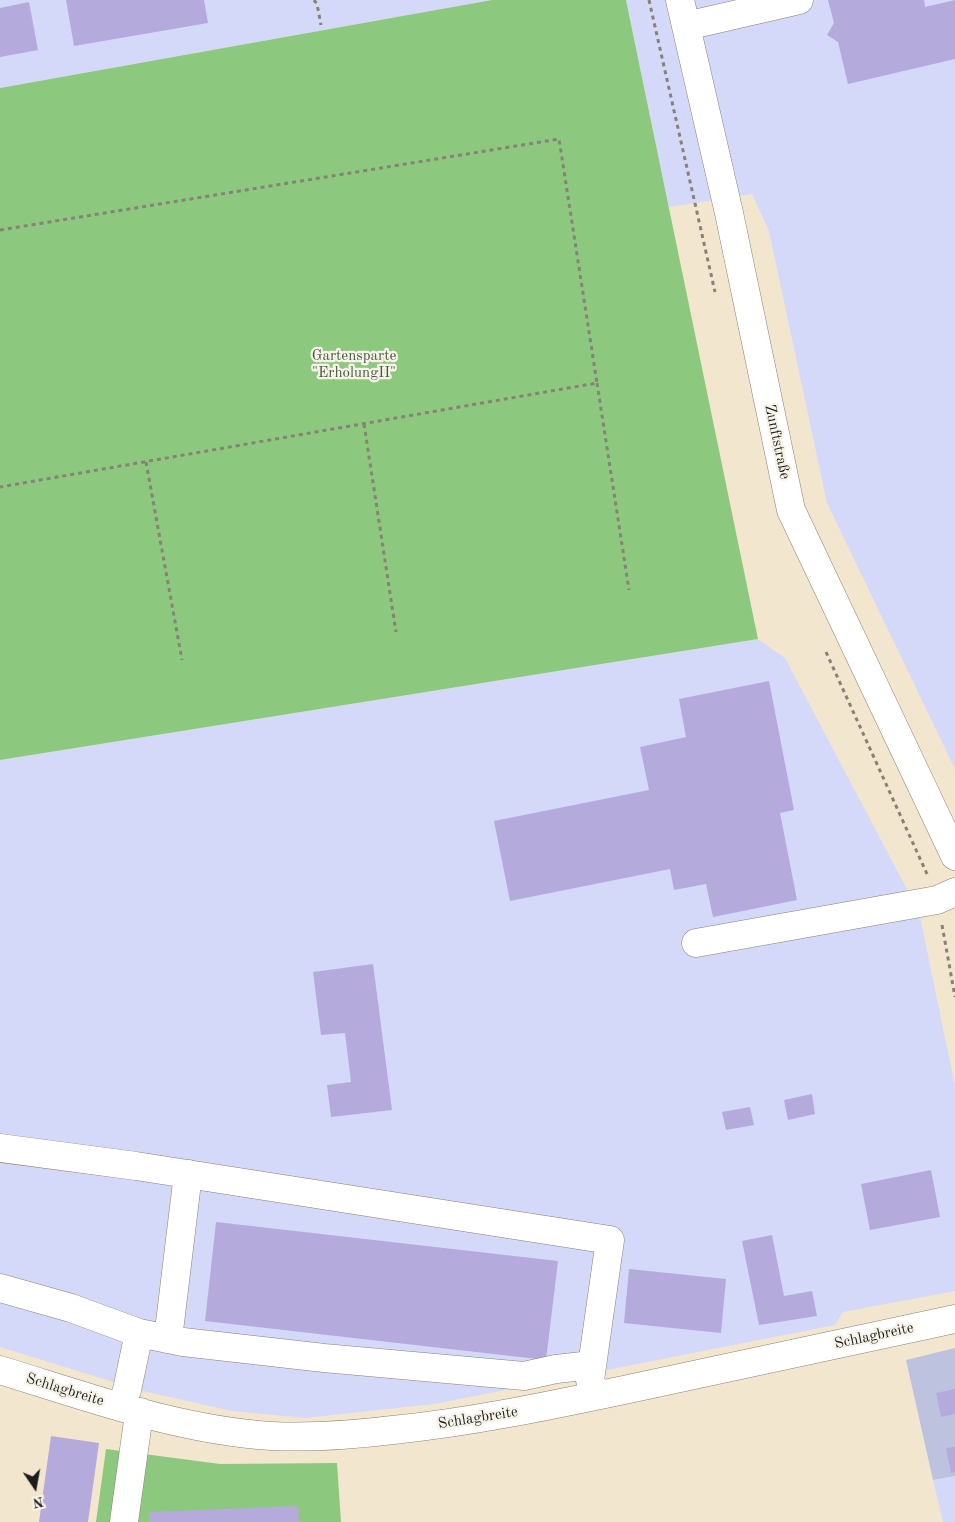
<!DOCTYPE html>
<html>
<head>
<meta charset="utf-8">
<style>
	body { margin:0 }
	#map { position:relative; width:955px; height:1522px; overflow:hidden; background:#f3e6cf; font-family:"Old Standard TT",serif }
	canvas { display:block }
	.north { position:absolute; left:10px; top:1462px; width:50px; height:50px; -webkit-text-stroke:4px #f7f3e8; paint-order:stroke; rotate:168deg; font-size:14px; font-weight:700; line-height:20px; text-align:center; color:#1c1c1c }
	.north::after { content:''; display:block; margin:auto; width:18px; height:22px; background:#1c1c1c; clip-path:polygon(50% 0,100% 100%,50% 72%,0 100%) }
</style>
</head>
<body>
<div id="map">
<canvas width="955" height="1522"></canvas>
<div class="north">N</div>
</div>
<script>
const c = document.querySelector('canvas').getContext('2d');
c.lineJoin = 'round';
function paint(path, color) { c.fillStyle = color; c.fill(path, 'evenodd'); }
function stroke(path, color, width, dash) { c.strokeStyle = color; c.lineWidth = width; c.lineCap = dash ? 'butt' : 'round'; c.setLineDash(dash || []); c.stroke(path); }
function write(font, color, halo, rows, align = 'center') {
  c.font = font + ' "Old Standard TT",serif'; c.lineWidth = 4.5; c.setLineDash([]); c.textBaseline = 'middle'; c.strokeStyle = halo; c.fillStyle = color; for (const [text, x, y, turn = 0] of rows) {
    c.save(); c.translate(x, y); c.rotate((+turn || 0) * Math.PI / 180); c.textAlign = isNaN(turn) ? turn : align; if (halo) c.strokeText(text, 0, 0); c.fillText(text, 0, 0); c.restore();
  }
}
paint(new Path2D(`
	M 0,0 L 492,0 L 0,88 Z
	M 626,0 L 955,0 L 955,769 L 827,503 L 769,231 L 752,194 L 669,207 Z
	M 758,639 L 785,658 L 919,912 L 955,1086 L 955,1291 L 843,1312 L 835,1325 L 434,1404 L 305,1418 L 232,1411 L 143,1391 L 0,1347 L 0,760 Z
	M 955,1476 L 955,1522 L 943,1522 L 933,1480 Z`), '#d4d8f9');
paint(new Path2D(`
	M 955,1348 L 955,1476 L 933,1480 L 906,1360 Z`), '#bdc3de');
paint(new Path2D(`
	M 492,0 L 626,0 L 758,639 L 0,760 L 0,88 Z
	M 106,1449 L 220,1464 L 337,1463 L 341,1522 L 96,1522 Z`), '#8cc97f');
paint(new Path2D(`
	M 66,0 L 204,0 L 208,23 L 74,46 Z
	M 828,0 L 924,0 L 925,7 L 955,0 L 955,59 L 848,84 L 838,42 L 827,35 L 834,23 Z
	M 29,2 L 38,50 L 0,57 L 0,8 Z
	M 769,681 L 794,810 L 780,813 L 797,900 L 713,917 L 706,884 L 674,890 L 670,869 L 510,901 L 494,821 L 649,790 L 640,747 L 686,737 L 679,699 Z
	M 373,964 L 392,1110 L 331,1117 L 327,1085 L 351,1082 L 345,1033 L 321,1035 L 313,972 Z
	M 812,1094 L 815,1114 L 788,1120 L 784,1100 Z
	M 750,1107 L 754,1125 L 726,1130 L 722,1112 Z
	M 931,1170 L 940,1217 L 870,1230 L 861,1184 Z
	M 216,1222 L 558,1261 L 546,1360 L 205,1321 Z
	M 772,1235 L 784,1296 L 812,1291 L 817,1316 L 759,1325 L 742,1241 Z
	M 629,1269 L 726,1279 L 721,1333 L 624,1323 Z
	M 955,1389 L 955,1414 L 941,1417 L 936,1393 Z
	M 51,1436 L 99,1443 L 88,1522 L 39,1522 Z
	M 955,1447 L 955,1472 L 951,1473 L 946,1448 Z
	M 298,1506 L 299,1522 L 149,1522 L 149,1512 Z`), '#b4abdc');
const minor = new Path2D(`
	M 680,0 L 729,213 L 791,510 L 955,856
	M 686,26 L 799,0
	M 696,943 L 937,900 L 955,892
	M 0,1148 L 136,1166 L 610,1240 L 590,1380 L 596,1396
	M 0,1288 L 71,1308 L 139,1333 L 183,1342 L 324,1358 L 524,1376 L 556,1369 L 592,1365
	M 168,1339 L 188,1174
	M 0,1370 C 88,1397 178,1430 271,1436 C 312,1438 352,1435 393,1430 C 471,1422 548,1406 624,1390 C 735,1366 845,1342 955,1319
	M 121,1407 L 127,1390 L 139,1333
	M 124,1522 L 137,1428 L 141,1412`);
stroke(minor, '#888176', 29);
stroke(new Path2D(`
	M 314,0 L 317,4 L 321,25
	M 649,0 L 715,292
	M 0,230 L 559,139 L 597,383 L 0,487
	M 597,383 L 629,590
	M 364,424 L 396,632
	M 146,462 L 182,660
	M 826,652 L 927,874
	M 942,925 L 955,997`), '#888176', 3, [4, 4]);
stroke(minor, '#fff', 28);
write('15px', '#43593f', '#f7f3e8', [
	["Gartensparte",354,356],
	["\"ErholungII\"",354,373]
]);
write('15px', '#1c1c1c', '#f7f3e8', [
	["Zunftstraße",777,442,78],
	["Schlagbreite",874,1336,-12],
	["Schlagbreite",65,1390,17],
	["Schlagbreite",478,1418,-9]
]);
</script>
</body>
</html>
